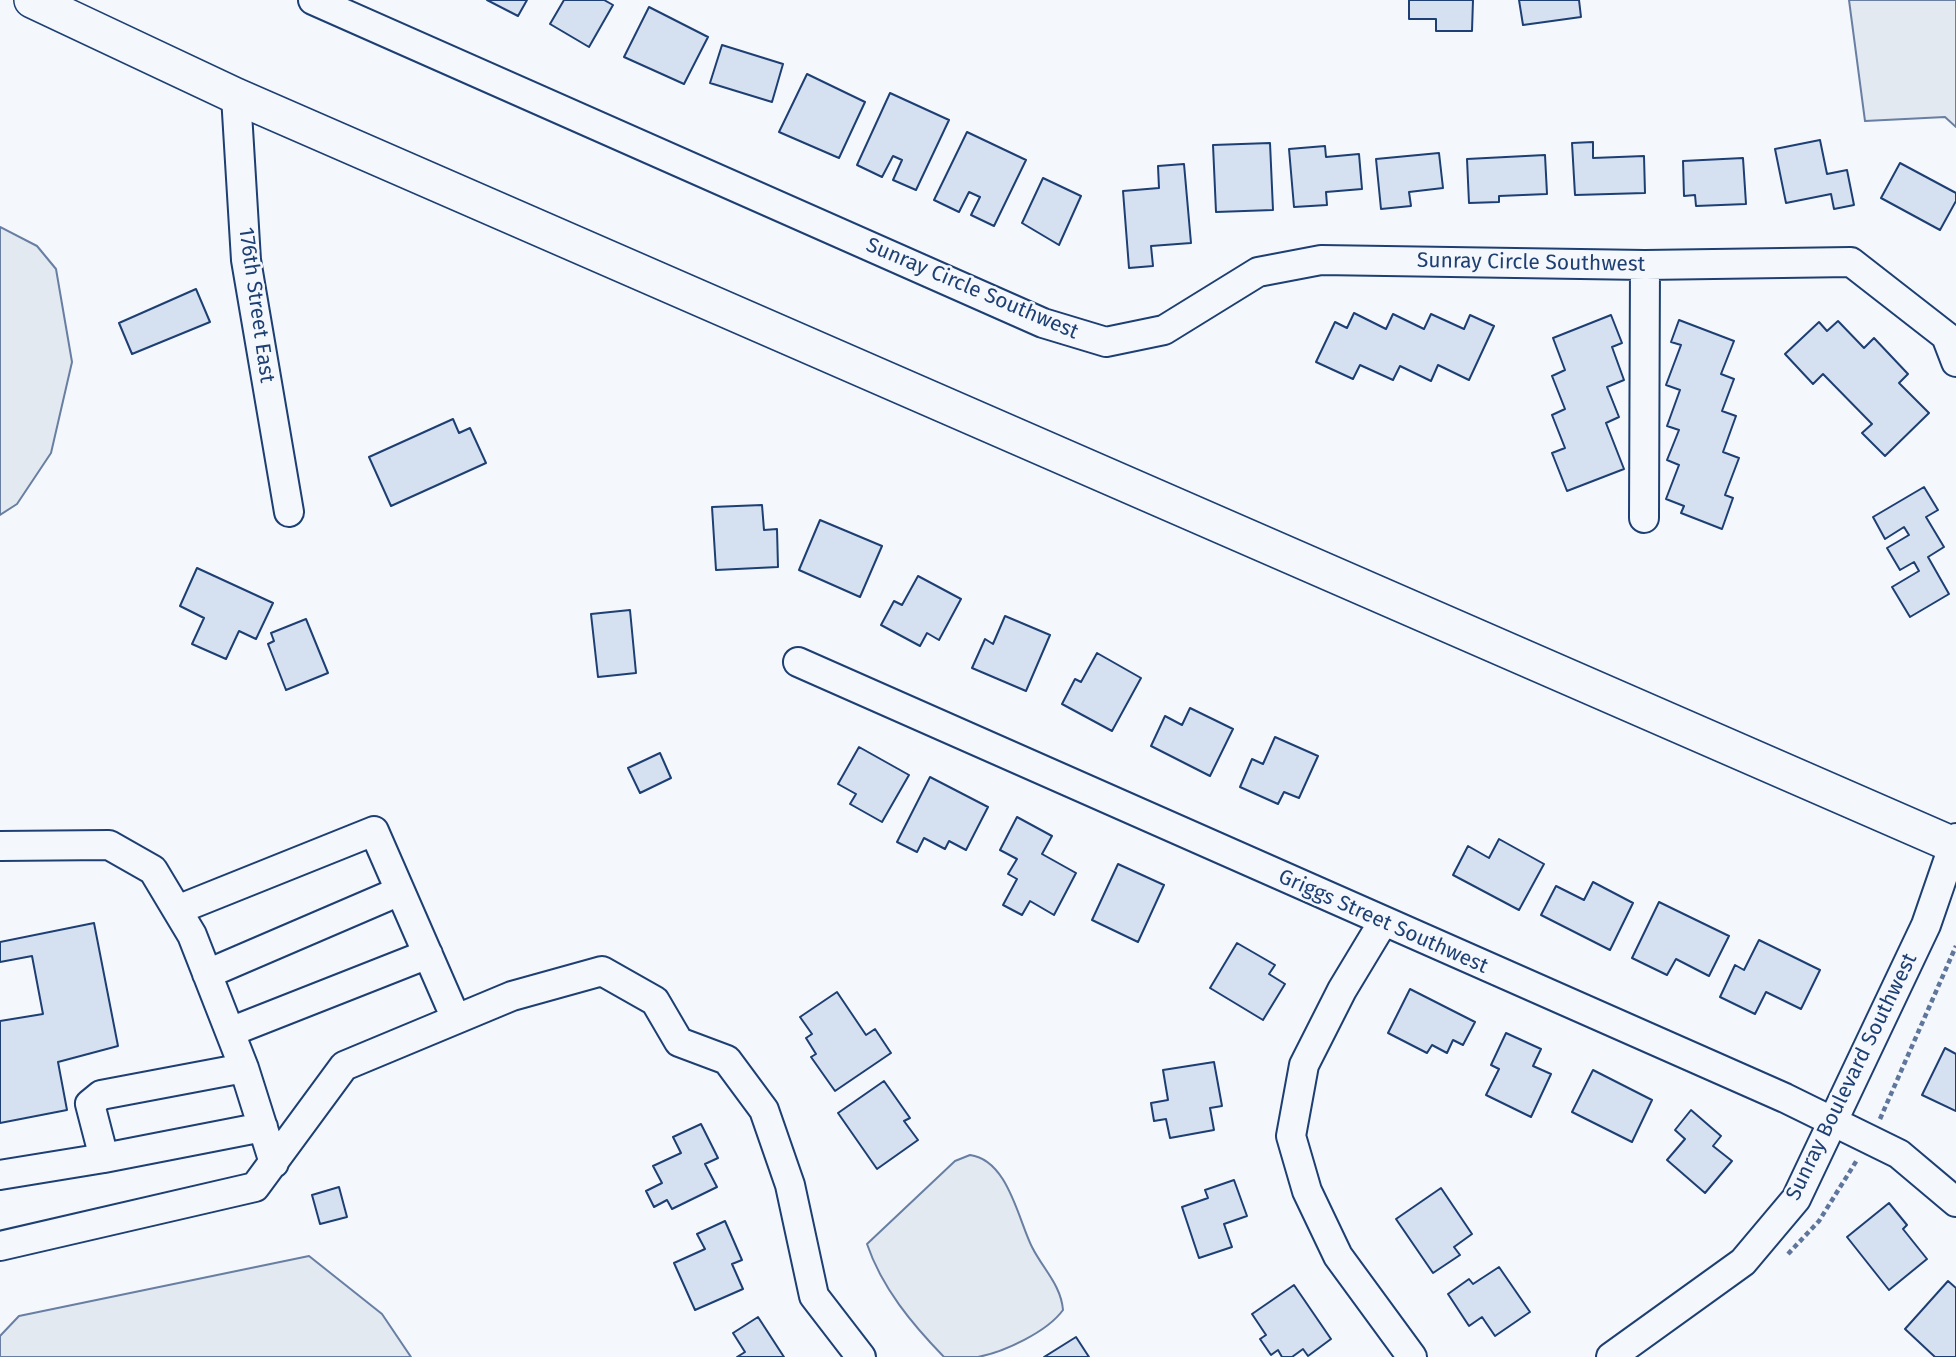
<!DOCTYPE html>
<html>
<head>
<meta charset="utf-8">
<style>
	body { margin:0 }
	canvas { display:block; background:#f4f7fb }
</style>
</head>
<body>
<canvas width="1956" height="1357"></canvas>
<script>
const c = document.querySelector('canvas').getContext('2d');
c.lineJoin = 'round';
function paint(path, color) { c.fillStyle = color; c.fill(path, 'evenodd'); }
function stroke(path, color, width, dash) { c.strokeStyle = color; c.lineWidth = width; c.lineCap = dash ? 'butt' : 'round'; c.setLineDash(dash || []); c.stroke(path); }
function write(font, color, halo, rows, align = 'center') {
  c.font = font + ' "Fira Sans",sans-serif'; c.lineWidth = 5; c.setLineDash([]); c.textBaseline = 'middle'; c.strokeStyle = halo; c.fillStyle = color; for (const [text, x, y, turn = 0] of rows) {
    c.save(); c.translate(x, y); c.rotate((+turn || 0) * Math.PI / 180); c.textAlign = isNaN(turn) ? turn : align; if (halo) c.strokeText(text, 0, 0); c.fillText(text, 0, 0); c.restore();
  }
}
const green = new Path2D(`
	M 1849,0 L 1956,0 L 1956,127 L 1945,117 L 1865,121 Z
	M 0,227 L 37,246 L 56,269 L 72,362 L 51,453 L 17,504 L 0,515 Z
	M 970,1155 C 1008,1160 1018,1219 1032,1247 C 1043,1269 1061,1285 1063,1310 C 1047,1332 1004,1352 978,1357 C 967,1357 955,1357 944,1357 C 912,1324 882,1288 867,1244 L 955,1161 Z
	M 309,1256 L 382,1314 L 411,1357 L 0,1357 L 0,1336 L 19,1316 Z`);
paint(green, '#e3e9f0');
stroke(green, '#687fa3', 2);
const building = new Path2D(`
	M 487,0 L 527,0 L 518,16 Z
	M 564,0 L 604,0 L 613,5 L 589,47 L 550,24 Z
	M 1409,0 L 1473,0 L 1472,31 L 1436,31 L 1436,19 L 1409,19 Z
	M 1519,0 L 1579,0 L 1581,17 L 1523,25 Z
	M 649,7 L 708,37 L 684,84 L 624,57 Z
	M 722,45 L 783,64 L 772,102 L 710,83 Z
	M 807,74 L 865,102 L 839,158 L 779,132 Z
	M 890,93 L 949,120 L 916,190 L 893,180 L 902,160 L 893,156 L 882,177 L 857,165 Z
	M 967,132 L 1026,160 L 994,226 L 971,215 L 980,197 L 969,192 L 959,212 L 934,200 Z
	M 1820,140 L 1827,174 L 1847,170 L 1854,205 L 1834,209 L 1831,194 L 1786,203 L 1775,149 Z
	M 1593,142 L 1593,158 L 1644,156 L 1645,193 L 1575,195 L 1572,143 Z
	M 1270,143 L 1273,210 L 1216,212 L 1213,145 Z
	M 1325,146 L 1326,157 L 1359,154 L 1362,189 L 1326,192 L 1327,205 L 1294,207 L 1289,149 Z
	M 1439,153 L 1443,188 L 1409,192 L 1411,206 L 1381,209 L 1376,159 Z
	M 1545,155 L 1547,194 L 1499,196 L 1499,202 L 1469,203 L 1467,159 Z
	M 1743,158 L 1746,204 L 1696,206 L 1695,195 L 1684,196 L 1683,161 Z
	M 1900,163 L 1956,193 L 1956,201 L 1940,230 L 1881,198 Z
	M 1184,164 L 1191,243 L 1151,246 L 1153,266 L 1129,268 L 1123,191 L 1159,188 L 1158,166 Z
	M 1043,178 L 1081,196 L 1059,245 L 1022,223 Z
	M 196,289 L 210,322 L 132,354 L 119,323 Z
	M 1354,313 L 1386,329 L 1393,314 L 1424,329 L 1431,314 L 1464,329 L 1470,315 L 1494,326 L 1469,380 L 1438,365 L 1431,381 L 1400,366 L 1393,380 L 1360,365 L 1353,379 L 1316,362 L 1335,322 L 1347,328 Z
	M 1611,315 L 1622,343 L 1612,347 L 1624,380 L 1607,387 L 1619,417 L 1606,423 L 1624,469 L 1567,491 L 1552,453 L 1565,448 L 1552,415 L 1565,409 L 1552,376 L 1565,370 L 1553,338 Z
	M 1679,320 L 1734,341 L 1721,374 L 1734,379 L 1722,411 L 1736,416 L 1723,452 L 1739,458 L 1725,495 L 1733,498 L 1722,529 L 1681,513 L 1684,506 L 1666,499 L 1679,465 L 1667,460 L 1679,430 L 1667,426 L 1680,390 L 1666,385 L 1681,345 L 1671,342 Z
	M 1838,321 L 1864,348 L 1874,338 L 1908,374 L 1899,383 L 1929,413 L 1885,456 L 1862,433 L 1872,424 L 1823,374 L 1813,384 L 1785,354 L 1819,322 L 1827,331 Z
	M 453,419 L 459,433 L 470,428 L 486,463 L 391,506 L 369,457 Z
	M 1924,487 L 1938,510 L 1926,517 L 1944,547 L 1928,557 L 1949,594 L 1910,617 L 1892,587 L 1919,571 L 1914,562 L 1900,570 L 1887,548 L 1909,535 L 1904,527 L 1885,539 L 1873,517 Z
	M 762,505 L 764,530 L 777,529 L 778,567 L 716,570 L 712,507 Z
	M 820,520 L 882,546 L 860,597 L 799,570 Z
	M 197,568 L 273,603 L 256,639 L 239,631 L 226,659 L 192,644 L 204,618 L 180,606 Z
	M 918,576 L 961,599 L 939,640 L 927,633 L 920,646 L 881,625 L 894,601 L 902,605 Z
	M 630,610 L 636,673 L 598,677 L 591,614 Z
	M 1005,616 L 1050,635 L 1026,691 L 972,668 L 985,639 L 993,644 Z
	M 306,619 L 328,673 L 286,690 L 268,644 L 274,641 L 271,633 Z
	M 1097,653 L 1141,678 L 1112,731 L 1062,704 L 1075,679 L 1081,682 Z
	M 1190,708 L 1233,729 L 1210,776 L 1151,746 L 1165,716 L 1182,725 Z
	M 1275,737 L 1318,756 L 1299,798 L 1284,792 L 1278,804 L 1240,787 L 1252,759 L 1263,764 Z
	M 859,747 L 909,775 L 882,822 L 850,804 L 856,794 L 838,784 Z
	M 660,753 L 671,778 L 640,793 L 628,768 Z
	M 930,777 L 988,807 L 966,850 L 949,841 L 945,849 L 924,838 L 917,852 L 897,842 Z
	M 1017,817 L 1052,836 L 1042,854 L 1076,873 L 1054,915 L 1030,901 L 1022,915 L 1003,905 L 1017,879 L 1008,874 L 1017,859 L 1000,850 Z
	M 1499,839 L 1544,864 L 1519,910 L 1453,875 L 1468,846 L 1489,858 Z
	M 1118,864 L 1164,885 L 1138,942 L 1092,920 Z
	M 1593,882 L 1633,903 L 1610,950 L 1541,915 L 1556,886 L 1584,900 Z
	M 1659,902 L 1729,936 L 1709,976 L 1676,959 L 1667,975 L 1632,958 Z
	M 94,923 L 118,1046 L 58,1062 L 67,1110 L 0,1123 L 0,1021 L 43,1014 L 32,956 L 0,962 L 0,942 Z
	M 1759,940 L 1820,970 L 1801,1009 L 1766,992 L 1755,1014 L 1720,997 L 1735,965 L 1744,970 Z
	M 1237,943 L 1275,965 L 1269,974 L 1285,984 L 1263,1020 L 1210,988 Z
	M 1410,989 L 1475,1022 L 1463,1045 L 1453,1040 L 1447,1053 L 1432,1045 L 1427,1053 L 1388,1033 Z
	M 837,992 L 866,1035 L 875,1029 L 891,1053 L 835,1091 L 811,1057 L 816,1054 L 806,1038 L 812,1034 L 800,1017 Z
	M 1506,1033 L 1541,1049 L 1533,1066 L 1551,1074 L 1531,1117 L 1486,1095 L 1499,1069 L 1491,1065 Z
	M 1945,1048 L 1956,1054 L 1956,1111 L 1922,1095 Z
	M 1214,1062 L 1222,1106 L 1210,1108 L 1214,1130 L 1170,1138 L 1166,1119 L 1154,1121 L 1151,1103 L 1168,1100 L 1163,1070 Z
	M 1593,1070 L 1652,1100 L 1632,1142 L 1572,1112 Z
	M 884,1081 L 910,1118 L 904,1121 L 918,1140 L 877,1169 L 838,1113 Z
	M 1691,1110 L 1721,1136 L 1713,1146 L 1732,1161 L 1705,1193 L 1667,1160 L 1685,1139 L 1675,1130 Z
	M 701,1124 L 718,1158 L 705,1164 L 717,1187 L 672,1209 L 667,1200 L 654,1207 L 646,1191 L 662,1183 L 653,1166 L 681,1153 L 673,1137 Z
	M 1234,1180 L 1247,1216 L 1224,1224 L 1232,1247 L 1199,1258 L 1182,1207 L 1208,1198 L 1205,1190 Z
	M 339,1187 L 347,1217 L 320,1224 L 312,1195 Z
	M 1441,1188 L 1472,1234 L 1454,1247 L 1460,1255 L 1433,1273 L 1396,1219 Z
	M 1889,1203 L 1907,1225 L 1903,1229 L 1927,1259 L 1889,1290 L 1847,1237 Z
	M 725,1221 L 742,1260 L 732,1264 L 743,1289 L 695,1310 L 674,1263 L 705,1249 L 697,1234 Z
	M 1499,1267 L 1530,1312 L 1495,1336 L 1482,1317 L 1469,1326 L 1448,1294 L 1469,1279 L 1473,1284 Z
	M 1948,1281 L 1956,1288 L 1956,1357 L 1935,1357 L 1905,1329 Z
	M 1294,1285 L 1331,1339 L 1308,1356 L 1303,1349 L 1292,1357 L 1282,1357 L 1278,1350 L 1271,1355 L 1260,1339 L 1266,1335 L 1252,1314 Z
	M 758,1317 L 784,1357 L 737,1357 L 745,1352 L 733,1333 Z
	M 1076,1337 L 1089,1357 L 1044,1357 Z`);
paint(building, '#d5e0f0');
stroke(building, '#1d3f73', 2);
const minor = new Path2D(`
	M 313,0 L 1043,323 L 1106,342 L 1164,330 L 1258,272 L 1321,260 L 1645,265 L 1851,262 L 1946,336 L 1956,362
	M 236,96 L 246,260 L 289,512
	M 1644,518 L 1645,265
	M 798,662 L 1785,1098 L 1899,1154 L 1956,1202
	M 0,846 L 109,845 L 153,870 L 192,935 L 244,1068 L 274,1163
	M 177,910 L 374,831 L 456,1019
	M 1383,922 L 1342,990 L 1304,1065 L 1291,1136 L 1307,1191 L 1338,1256 L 1412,1357
	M 207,974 L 400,891
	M 230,1032 L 428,954
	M 104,1158 L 263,1127
	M 0,1175 L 104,1158 L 90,1104 L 101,1095 L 244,1068
	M 0,1246 L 255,1187 L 344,1066 L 512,996 L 602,971 L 655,1001 L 679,1042 L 727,1060 L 764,1110 L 790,1185 L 814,1296 L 861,1357
	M 1611,1357 L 1743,1262 L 1796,1199 L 1926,925 L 1956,838`);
const major = new Path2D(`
	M 32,0 L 236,96 L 1956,846`);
stroke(minor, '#1d3f73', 32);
stroke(major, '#1d3f73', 38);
stroke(new Path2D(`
	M 1880,1119 L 1956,946
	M 1788,1254 L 1819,1221 L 1857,1160`), '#5e769c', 4.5, [5, 3.5]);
stroke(minor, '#f4f7fb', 28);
stroke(major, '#f4f7fb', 35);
write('21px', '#1d3f73', '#f4f7fb', [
	["Sunray Circle Southwest",1531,263,1],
	["Sunray Circle Southwest",972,289,23],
	["176th Street East",256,305,82],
	["Griggs Street Southwest",1383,922,24],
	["Sunray Boulevard Southwest",1852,1077,-64]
]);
</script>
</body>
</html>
